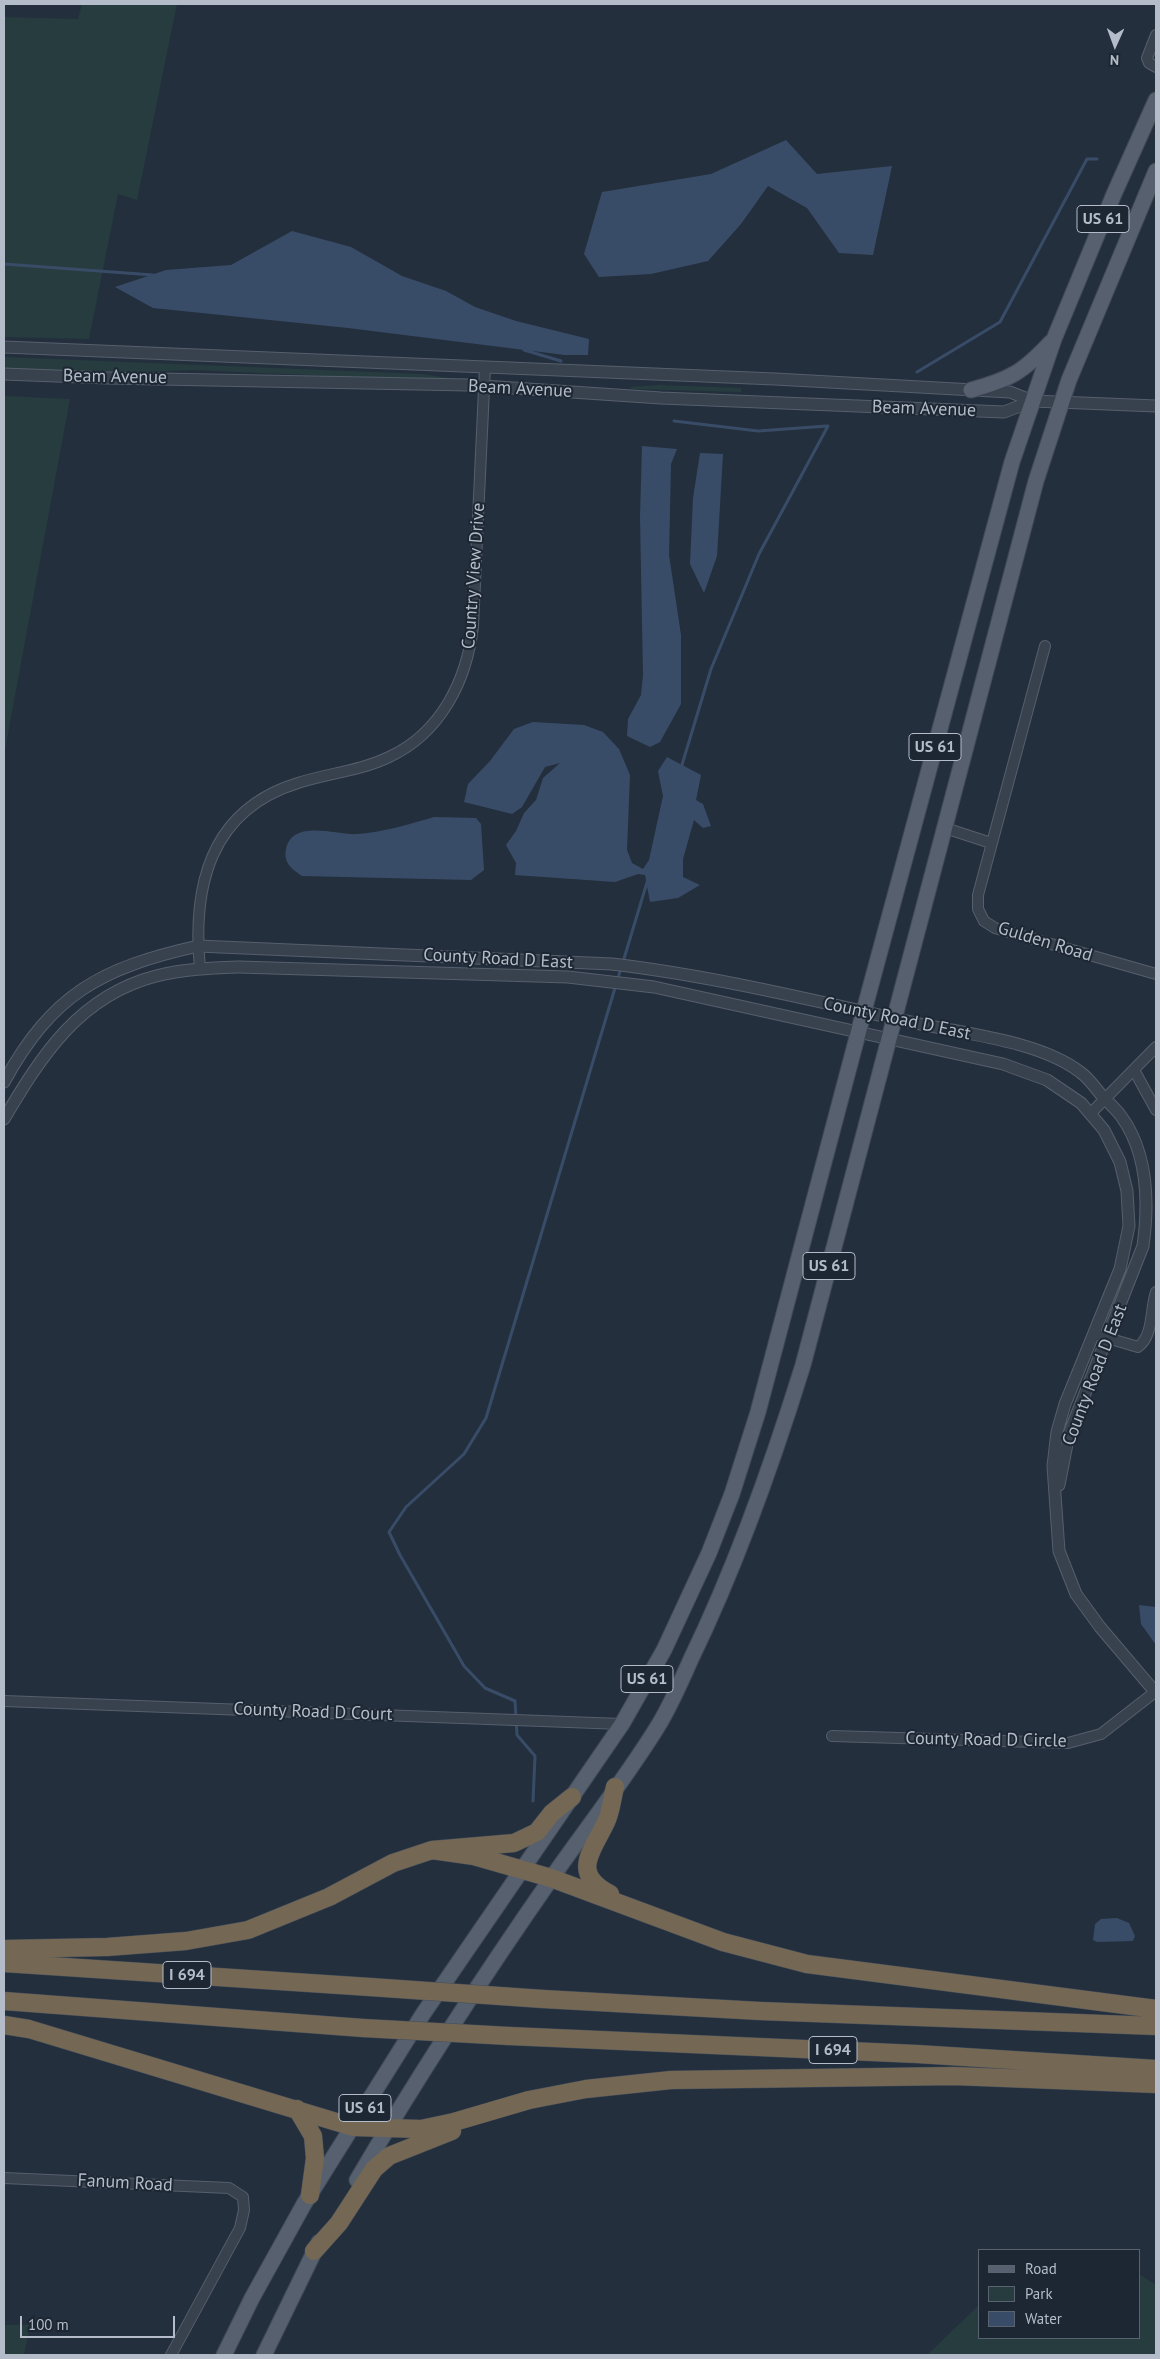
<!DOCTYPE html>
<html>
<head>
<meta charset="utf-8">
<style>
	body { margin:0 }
	#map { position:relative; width:1160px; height:2359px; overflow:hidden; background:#242f3e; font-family:"PT Sans",sans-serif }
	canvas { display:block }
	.frame { position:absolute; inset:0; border:5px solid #b4bcc9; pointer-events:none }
	.legend { position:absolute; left:978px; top:2249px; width:162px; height:90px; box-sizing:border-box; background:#1d2633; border:1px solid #59626f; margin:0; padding:6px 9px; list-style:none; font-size:15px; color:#b4bcc9 }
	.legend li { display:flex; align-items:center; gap:10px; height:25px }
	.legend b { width:25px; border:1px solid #59626f }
	.north { position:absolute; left:1090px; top:20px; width:50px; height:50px; -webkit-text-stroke:4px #1d2633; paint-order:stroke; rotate:182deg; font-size:14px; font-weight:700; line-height:20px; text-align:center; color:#b4bcc9 }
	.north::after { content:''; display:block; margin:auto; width:18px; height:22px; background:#b4bcc9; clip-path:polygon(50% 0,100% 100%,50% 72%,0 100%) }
	.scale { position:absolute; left:20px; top:2316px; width:155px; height:22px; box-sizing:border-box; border:2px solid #b4bcc9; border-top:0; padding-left:6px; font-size:15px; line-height:18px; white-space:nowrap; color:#b4bcc9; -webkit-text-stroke:4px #1d2633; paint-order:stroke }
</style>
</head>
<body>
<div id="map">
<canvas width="1160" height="2359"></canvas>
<div class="frame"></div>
<ul class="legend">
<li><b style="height:6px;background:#56606e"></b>Road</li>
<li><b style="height:14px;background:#263c3f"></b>Park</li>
<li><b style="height:14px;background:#394c67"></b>Water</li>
</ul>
<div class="north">N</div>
<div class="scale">100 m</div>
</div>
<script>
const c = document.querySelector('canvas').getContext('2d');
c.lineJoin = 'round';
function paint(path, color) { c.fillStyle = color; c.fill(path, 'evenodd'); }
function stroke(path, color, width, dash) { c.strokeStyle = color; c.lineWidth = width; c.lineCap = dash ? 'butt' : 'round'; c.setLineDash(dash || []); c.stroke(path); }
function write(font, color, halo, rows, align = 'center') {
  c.font = font + ' "PT Sans",sans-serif'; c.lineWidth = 4; c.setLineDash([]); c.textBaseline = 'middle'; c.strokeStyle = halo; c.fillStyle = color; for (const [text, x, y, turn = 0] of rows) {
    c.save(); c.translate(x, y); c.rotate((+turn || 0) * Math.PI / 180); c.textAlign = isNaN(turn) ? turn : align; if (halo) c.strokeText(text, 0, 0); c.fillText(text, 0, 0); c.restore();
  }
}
paint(new Path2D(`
	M 82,4 L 177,4 L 137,200 L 118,194 L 89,339 L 4,337 L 4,17 L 78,19 Z
	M 4,357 L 423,374 L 448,378 L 448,381 L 191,370 L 126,373 L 4,370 Z
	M 660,385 L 741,388 L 741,392 L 631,389 L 631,387 Z
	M 4,396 L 70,399 L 4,755 Z
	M 1139,2274 L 1156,2285 L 1156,2355 L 927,2355 L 979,2305 L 979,2338 L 1139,2338 Z
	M 4,2325 L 30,2325 L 24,2355 L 4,2355 Z`), '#263c3f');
paint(new Path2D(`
	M 786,140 L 817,174 L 892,166 L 873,255 L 839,253 L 807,208 L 768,186 L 741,224 L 708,261 L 651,274 L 599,277 L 584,254 L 602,192 L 711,174 Z
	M 292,231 L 351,247 L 402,276 L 446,291 L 475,307 L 516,321 L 589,339 L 588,355 L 565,355 L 348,328 L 153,308 L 115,287 L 166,270 L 231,265 Z
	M 642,446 L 677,449 L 671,464 L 669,555 L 681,635 L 681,704 L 660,742 L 650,747 L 627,736 L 628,719 L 641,695 L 643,675 L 640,517 Z
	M 700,453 L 723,454 L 717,556 L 704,593 L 690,564 L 693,498 Z
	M 533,722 L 584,725 L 603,732 L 619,749 L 630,775 L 627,850 L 632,863 L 643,869 L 649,860 L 663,796 L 658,771 L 667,757 L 701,775 L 696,800 L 703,804 L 711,826 L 703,828 L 694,820 L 683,859 L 683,877 L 700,885 L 678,898 L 650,902 L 645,875 L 638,874 L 615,882 L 515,875 L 516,863 L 506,845 L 516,831 L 524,813 L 536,800 L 543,778 L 560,763 L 545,767 L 522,807 L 512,814 L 464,802 L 468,784 L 490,761 L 514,729 Z
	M 434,817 L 476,818 L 481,824 L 484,870 L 471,880 L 302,876 C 292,869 283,863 286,849 C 293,818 338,836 358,834 C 384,832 410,824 434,817 Z
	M 1139,1605 L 1156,1607 L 1156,1645 L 1141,1624 Z
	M 1117,1918 L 1129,1923 L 1135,1936 L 1133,1941 L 1097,1942 L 1093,1940 L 1095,1924 L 1101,1919 Z`), '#394c67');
stroke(new Path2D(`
	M 4,264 L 153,275
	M 524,350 L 561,361
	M 917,372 L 1000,322 L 1087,159 L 1097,159
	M 674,421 L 758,431 L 827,426
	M 681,768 L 711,669 L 759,554 L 828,426
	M 623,962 L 648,879
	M 533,1801 L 535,1756 L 517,1735 L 515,1701 L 485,1688 L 464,1666 L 400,1555 L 389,1532 L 406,1507 L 464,1454 L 486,1418 L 621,968`), '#394c67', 3);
const minor = new Path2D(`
	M 1156,35 L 1147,58 L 1149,63 L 1156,67
	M 1045,646 L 978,895 L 978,909 L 984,921 L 995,928 L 1156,974
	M 945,828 L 991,843
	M 200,969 C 192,886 210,810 298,783 C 329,773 360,771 389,757 C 441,733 467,680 473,626 L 485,367
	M 1134,1070 L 1156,1110
	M 1090,1114 L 1156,1047
	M 1094,1334 L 1138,1347 C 1154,1335 1150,1309 1156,1292
	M 4,1701 L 622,1724
	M 832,1736 L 1068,1743 L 1101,1734 L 1155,1692
	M 4,2178 L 229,2188 L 243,2197 L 244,2210 L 240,2228 L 171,2355`);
const tertiary = new Path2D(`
	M 4,347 L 775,379 L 1010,392 L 1033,401 L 1156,406
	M 4,374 L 108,378 L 468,385 L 661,398 L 1004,412 L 1033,401
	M 4,1082 C 53,993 101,968 198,946 L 612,964 C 714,976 815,1001 915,1023 C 966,1034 1039,1041 1080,1072 C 1089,1078 1096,1089 1103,1097 C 1109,1103 1116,1109 1121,1116 C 1148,1153 1149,1203 1143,1246 L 1069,1434 L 1059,1485
	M 4,1119 C 42,1055 79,996 156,976 C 183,969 212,968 239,967 L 568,977 L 654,987 L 1003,1064 L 1047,1080 L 1081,1103 L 1104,1130 L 1120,1162 L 1127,1191 L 1129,1226 L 1120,1269 L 1065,1404 L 1057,1432 L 1053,1466 L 1059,1551 L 1076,1594 L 1100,1627 L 1156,1693`);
const primary = new Path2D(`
	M 971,390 C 1011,379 1023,372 1051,342
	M 357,2180 C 418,2076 484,1975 553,1876 C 588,1826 626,1778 658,1726 C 671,1705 681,1681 691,1659 C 737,1564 772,1465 803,1365 L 1036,481 L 1069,380 L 1156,171
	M 224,2355 L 252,2298 L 304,2204 L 423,2014 L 622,1724 L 664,1650 L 709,1553 L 732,1494 L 758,1412 L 869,992 L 1012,462 L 1054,339 L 1114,194 L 1156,100
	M 264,2355 L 319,2242`);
const motorway = new Path2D(`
	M 432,1850 L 474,1856 L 551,1878 L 723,1942 L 807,1964 L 1156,2009
	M 610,1894 C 570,1873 592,1852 606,1822 C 611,1812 612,1799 615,1787
	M 4,1949 L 107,1947 L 186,1941 L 248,1930 L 329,1897 L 393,1863 L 432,1850 L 514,1843 L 537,1832 L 552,1813 L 572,1797
	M 4,1963 L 370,1987
	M 543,1999 L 760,2011 L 1156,2026
	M 4,2001 L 363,2028
	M 4,2025 L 29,2029 L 353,2127 L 421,2129 L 454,2122 L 529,2100 L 586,2089 L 671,2080 L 954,2076 L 1156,2084
	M 509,2036 L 917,2054 L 1156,2069
	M 297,2109 L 313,2136 L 315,2158 L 310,2195
	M 314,2251 L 339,2223 L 374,2169 L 389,2156 L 452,2131`);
stroke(minor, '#565f6c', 12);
stroke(tertiary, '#565f6c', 13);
stroke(primary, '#414a57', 17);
stroke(motorway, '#434c59', 19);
stroke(minor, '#38414e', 10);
stroke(tertiary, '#38414e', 11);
stroke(primary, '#56606e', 15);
stroke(motorway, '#746855', 18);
const motorwayBridge = new Path2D(`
	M 370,1987 L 543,1999
	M 363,2028 L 509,2036`);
stroke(motorwayBridge, '#434c59', 19, []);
stroke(motorwayBridge, '#746855', 18);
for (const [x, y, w] of [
	[1103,219,52],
	[935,747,52],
	[829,1266,52],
	[647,1679,52],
	[187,1975,48],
	[833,2050,48],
	[365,2108,52]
]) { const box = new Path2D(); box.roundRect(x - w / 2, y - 13.5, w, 27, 4); c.fillStyle = '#1d2633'; c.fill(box); stroke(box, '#b4bcc9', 1); }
write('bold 16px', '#b4bcc9', null, [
	["US 61",1103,219],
	["US 61",935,747],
	["US 61",829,1266],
	["US 61",647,1679],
	["I 694",187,1975],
	["I 694",833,2050],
	["US 61",365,2108]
]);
write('18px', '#b4bcc9', '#1d2633', [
	["Beam Avenue",115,377,1],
	["Beam Avenue",520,389,3],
	["Beam Avenue",924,409,2],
	["Country View Drive",474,576,-86],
	["Gulden Road",1045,942,17],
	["County Road D East",498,959,3],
	["County Road D East",897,1019,12],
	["County Road D East",1095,1375,-69],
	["County Road D Court",313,1712,2],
	["County Road D Circle",986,1740,1],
	["Fanum Road",125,2183,3]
]);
</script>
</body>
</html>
